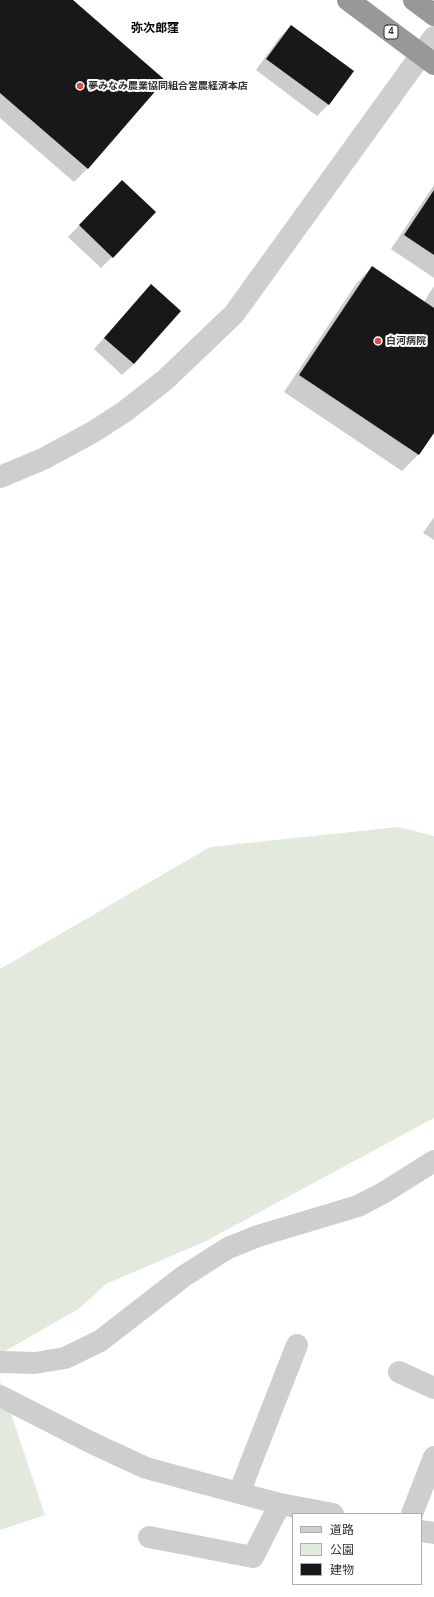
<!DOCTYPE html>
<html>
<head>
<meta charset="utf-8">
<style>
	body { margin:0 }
	#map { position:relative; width:434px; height:1597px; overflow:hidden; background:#fff; font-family:"DM Sans","Noto Sans JP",sans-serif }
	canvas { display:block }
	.legend { position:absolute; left:292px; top:1513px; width:130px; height:72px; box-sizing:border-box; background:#fff; border:1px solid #adadad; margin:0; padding:5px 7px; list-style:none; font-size:12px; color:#313131 }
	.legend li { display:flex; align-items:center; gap:8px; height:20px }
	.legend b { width:20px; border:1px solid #adadad }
</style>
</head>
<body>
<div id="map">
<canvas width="434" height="1597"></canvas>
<ul class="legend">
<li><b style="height:5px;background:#cecece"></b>道路</li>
<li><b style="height:11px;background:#e2eade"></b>公園</li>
<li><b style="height:11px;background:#181818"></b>建物</li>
</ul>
</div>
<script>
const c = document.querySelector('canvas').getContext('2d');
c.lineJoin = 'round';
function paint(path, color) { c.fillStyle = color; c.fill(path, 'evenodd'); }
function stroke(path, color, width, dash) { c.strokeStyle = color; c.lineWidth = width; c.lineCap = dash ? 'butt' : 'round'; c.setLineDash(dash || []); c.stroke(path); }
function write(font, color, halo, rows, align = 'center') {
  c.font = font + ' "DM Sans","Noto Sans JP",sans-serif'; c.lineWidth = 4; c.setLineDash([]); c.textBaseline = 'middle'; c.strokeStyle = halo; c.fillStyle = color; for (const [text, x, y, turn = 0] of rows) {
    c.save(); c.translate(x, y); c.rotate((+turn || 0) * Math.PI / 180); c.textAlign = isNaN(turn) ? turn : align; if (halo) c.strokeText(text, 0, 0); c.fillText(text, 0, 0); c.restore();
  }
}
paint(new Path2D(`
	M 398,827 L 434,836 L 434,1118 L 206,1241 L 106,1284 L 80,1308 L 0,1354 L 0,969 L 210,847 Z
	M 0,1381 L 45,1515 L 0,1530 Z`), '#e2eade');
paint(new Path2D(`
	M 0,0 L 71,0 L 164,80 L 87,169 L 74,182 L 0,118 Z
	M 291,26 L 353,72 L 328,105 L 317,116 L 256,70 L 280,37 Z
	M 434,185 L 434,278 L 391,249 Z
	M 111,192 L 112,257 L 101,268 L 68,237 Z
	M 372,267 L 424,302 L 434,286 L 434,431 L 418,455 L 402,471 L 284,392 L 356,284 Z
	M 151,286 L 134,364 L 122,375 L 94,349 Z
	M 434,517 L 434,540 L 423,533 Z`), '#0003');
paint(new Path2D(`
	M 0,0 L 73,0 L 165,80 L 88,169 L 0,93 Z
	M 291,25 L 354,71 L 329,105 L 266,59 Z
	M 122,180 L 156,212 L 113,258 L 79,225 Z
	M 434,190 L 434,255 L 404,235 Z
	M 372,266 L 434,308 L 434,433 L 419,455 L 299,375 Z
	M 151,284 L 181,311 L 134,364 L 104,338 Z`), '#181818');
stroke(new Path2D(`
	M 0,477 L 43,459 L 93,432 L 124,412 L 165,380 L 234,314 L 434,37
	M 0,1362 L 35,1363 L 65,1358 L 100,1341 L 184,1276 L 228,1248 L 258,1236 L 358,1206 L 383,1193 L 434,1161
	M 399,1372 L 434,1388
	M 0,1396 L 90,1442 L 146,1468 L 280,1504 L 333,1514
	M 239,1493 L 297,1345
	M 412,1514 L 434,1457
	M 421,1531 L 434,1533
	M 149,1537 L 253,1557 L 280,1504`), '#cecece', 22);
stroke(new Path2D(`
	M 348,0 L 434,64
	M 414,0 L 434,15`), '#989898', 22);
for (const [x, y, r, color] of [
	[80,86,4,"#d74f44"],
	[378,341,4,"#d74f44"]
]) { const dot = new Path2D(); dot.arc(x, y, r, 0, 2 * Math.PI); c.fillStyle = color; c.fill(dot); stroke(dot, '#fff', 1.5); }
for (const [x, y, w] of [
	[391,32,14]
]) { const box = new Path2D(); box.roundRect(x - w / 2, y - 7, w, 14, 3); c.fillStyle = '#fff'; c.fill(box); stroke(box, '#313131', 1); }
write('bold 9px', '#313131', null, [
	["4",391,32]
]);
write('bold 10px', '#313131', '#fff', [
	["夢みなみ農業協同組合営農経済本店",88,86],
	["白河病院",386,341]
], 'left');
write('bold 12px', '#000', '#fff', [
	["弥次郎窪",155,29]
]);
</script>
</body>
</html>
